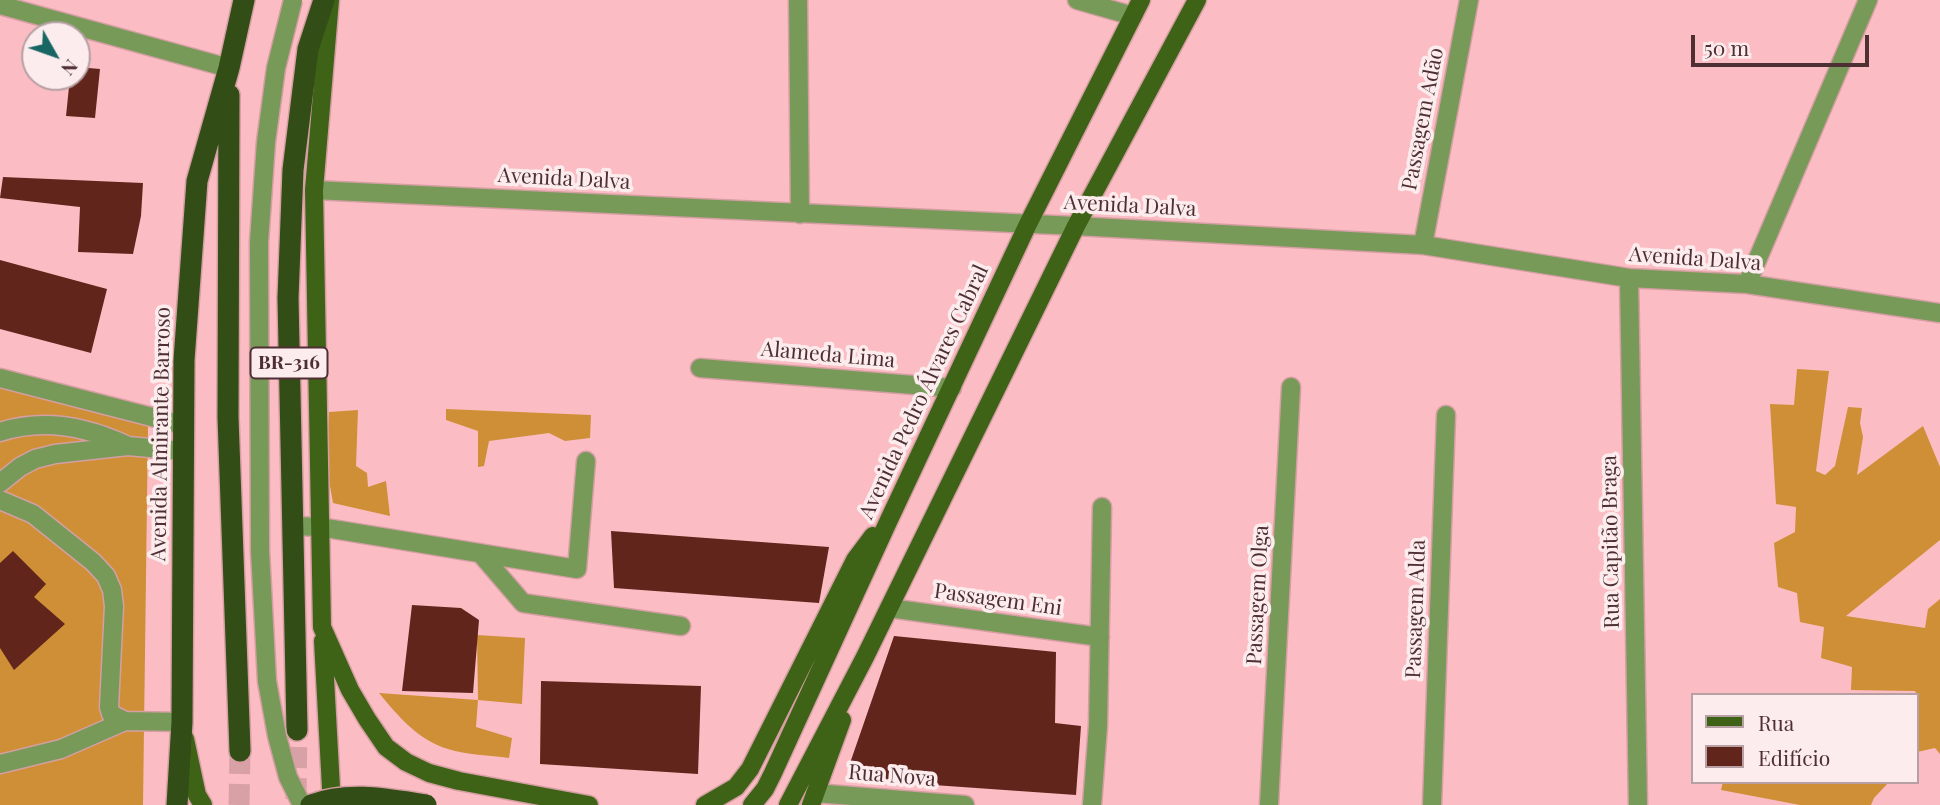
<!DOCTYPE html>
<html>
<head>
<meta charset="utf-8">
<style>
	body { margin:0 }
	#map { position:relative; width:1940px; height:805px; overflow:hidden; background:#fbbdc3; font-family:"Playfair Display",serif }
	canvas { display:block }
	.legend { position:absolute; left:1691px; top:693px; width:228px; height:91px; box-sizing:border-box; background:#fceced; border:2px solid #b6a0a3; margin:0; padding:9px 12px; list-style:none; font-size:21px; color:#4e2f33 }
	.legend li { display:flex; align-items:center; gap:14px; height:35px }
	.legend b { width:35px; border:2px solid #b6a0a3 }
	.north { position:absolute; left:21px; top:21px; width:70px; height:70px; box-sizing:border-box; background:#fceced; border:2px solid #b6a0a3; border-radius:50%; rotate:130deg; font-size:19px; font-weight:700; line-height:28px; text-align:center; color:#4e2f33 }
	.north::after { content:''; display:block; margin:auto; width:24px; height:32px; background:#186663; clip-path:polygon(50% 0,100% 100%,50% 72%,0 100%) }
	.scale { position:absolute; left:1691px; top:35px; width:178px; height:32px; box-sizing:border-box; border:4px solid #4e2f33; border-top:0; padding-left:9px; font-size:21px; line-height:24px; white-space:nowrap; color:#4e2f33; -webkit-text-stroke:5px #fceced; paint-order:stroke }
</style>
</head>
<body>
<div id="map">
<canvas width="1940" height="805"></canvas>
<ul class="legend">
<li><b style="height:9px;background:#3f6316"></b>Rua</li>
<li><b style="height:19px;background:#61251b"></b>Edifício</li>
</ul>
<div class="north">N</div>
<div class="scale">50 m</div>
</div>
<script>
const c = document.querySelector('canvas').getContext('2d');
c.lineJoin = 'round';
function paint(path, color) { c.fillStyle = color; c.fill(path, 'evenodd'); }
function stroke(path, color, width, dash) { c.strokeStyle = color; c.lineWidth = width; c.lineCap = dash ? 'butt' : 'round'; c.setLineDash(dash || []); c.stroke(path); }
function write(font, color, halo, rows, align = 'center') {
  c.font = font + ' "Playfair Display",serif'; c.lineWidth = 7; c.setLineDash([]); c.textBaseline = 'middle'; c.strokeStyle = halo; c.fillStyle = color; for (const [text, x, y, turn = 0] of rows) {
    c.save(); c.translate(x, y); c.rotate((+turn || 0) * Math.PI / 180); c.textAlign = isNaN(turn) ? turn : align; if (halo) c.strokeText(text, 0, 0); c.fillText(text, 0, 0); c.restore();
  }
}
paint(new Path2D(`
	M 1797,369 L 1829,371 L 1816,471 L 1825,475 L 1835,466 L 1848,407 L 1862,408 L 1860,423 L 1863,437 L 1857,475 L 1923,426 L 1940,467 L 1940,540 L 1846,616 L 1925,628 L 1928,609 L 1940,599 L 1940,754 L 1935,748 L 1917,752 L 1917,695 L 1915,691 L 1851,690 L 1852,667 L 1821,658 L 1824,627 L 1800,622 L 1797,593 L 1778,587 L 1774,543 L 1795,532 L 1796,507 L 1776,504 L 1770,404 L 1794,405 Z
	M 0,385 L 148,424 L 143,805 L 0,805 Z
	M 446,409 L 591,415 L 590,438 L 565,441 L 549,433 L 489,441 L 484,466 L 478,467 L 478,431 L 446,420 Z
	M 358,410 L 356,466 L 367,473 L 368,487 L 386,481 L 390,516 L 333,503 L 326,463 L 329,412 Z
	M 477,635 L 525,638 L 522,704 L 478,700 L 476,727 L 512,738 L 509,758 C 490,755 466,755 448,749 C 418,740 398,716 379,693 L 478,700 Z
	M 1723,782 L 1889,782 L 1874,798 L 1871,805 L 1800,805 L 1721,790 Z`), '#ce8f36');
paint(new Path2D(`
	M 77,67 L 100,69 L 95,118 L 66,116 L 70,77 L 77,77 Z
	M 3,177 L 143,183 L 141,216 L 133,254 L 78,252 L 80,207 L 0,198 Z
	M 0,260 L 107,289 L 91,353 L 0,329 Z
	M 611,531 L 829,547 L 819,603 L 614,588 Z
	M 13,551 L 46,584 L 34,597 L 65,624 L 14,670 L 0,648 L 0,563 Z
	M 412,605 L 461,608 L 479,620 L 473,693 L 402,691 Z
	M 894,636 L 1056,652 L 1055,723 L 1081,726 L 1076,795 L 848,779 L 849,766 Z
	M 541,681 L 701,686 L 698,774 L 540,764 Z`), '#61251b');
stroke(new Path2D(`
	M 296,799 L 297,730
	M 239,805 L 240,751`), '#d8a1a6', 21, [21, 10]);
const minor = new Path2D(`
	M 798,0 L 800,214
	M 1077,0 L 1133,16
	M 0,5 L 229,68
	M 314,190 L 1076,226 L 1423,245 L 1629,278 L 1747,284 L 1940,313
	M 1423,245 L 1469,0
	M 1629,278 L 1638,805
	M 1747,284 L 1868,0
	M 700,368 L 952,388
	M 0,378 L 183,425
	M 0,432 C 43,418 88,427 128,446
	M 0,483 L 20,467 L 35,459 L 55,454 L 128,446 L 183,451
	M 0,500 L 33,514 L 93,562 L 106,576 L 112,590 L 114,606 L 109,707 L 111,714 L 125,721 L 182,722
	M 293,526 L 320,527 L 577,569 L 586,461
	M 480,553 L 523,603 L 681,626
	M 889,608 L 1100,637
	M 0,764 L 61,749 L 125,721
	M 815,793 L 965,805
	M 1092,805 L 1098,726 L 1102,507
	M 1269,805 L 1291,387
	M 1432,805 L 1446,415`);
const major = new Path2D(`
	M 330,0 L 314,190 L 322,627 L 350,690 L 367,719 L 386,747 L 406,762 L 429,773 L 459,781 L 589,805
	M 323,641 L 331,788 L 338,805
	M 185,739 L 197,795 L 203,805
	M 705,805 L 736,787 L 750,769 L 855,560 L 873,536
	M 752,805 L 765,789 L 773,773 L 888,522 L 1028,224 L 1141,0
	M 788,805 L 865,657 L 1076,226 L 1197,0
	M 811,805 L 842,720`);
const highway = new Path2D(`
	M 229,95 L 228,417 L 240,751
	M 297,730 L 288,298 L 293,170 L 308,49 L 324,0
	M 177,805 L 182,722 L 184,360 L 197,181 L 229,68 L 244,0`);
stroke(minor, '#d59ea3', 21);
stroke(major, '#d59ea3', 21);
stroke(highway, '#d59ea3', 24);
stroke(minor, '#779a59', 18);
stroke(major, '#3f6316', 18);
stroke(highway, '#324d15', 21);
const minorBridge = new Path2D(`
	M 293,0 L 276,68 L 266,142 L 259,242 L 260,551 L 267,681 L 277,736 L 288,777 L 302,805`);
const highwayBridge = new Path2D(`
	M 311,805 C 349,791 387,799 426,805`);
stroke(minorBridge, '#d59ea3', 21, []);
stroke(highwayBridge, '#d59ea3', 24, []);
stroke(minorBridge, '#779a59', 18);
stroke(highwayBridge, '#324d15', 21);
for (const [x, y, w] of [
	[289,363,77]
]) { const box = new Path2D(); box.roundRect(x - w / 2, y - 15.5, w, 31, 5); c.fillStyle = '#fceced'; c.fill(box); stroke(box, '#4e2f33', 2); }
write('bold 19px', '#4e2f33', null, [
	["BR-316",289,363]
]);
write('21px', '#4e2f33', '#fceced', [
	["Passagem Adão",1423,119,-79],
	["Avenida Dalva",564,179,3],
	["Avenida Dalva",1130,206,3],
	["Avenida Dalva",1695,259,4],
	["Alameda Lima",828,355,5],
	["Avenida Pedro Álvares Cabral",924,392,-65],
	["Avenida Almirante Barroso",161,434,-89],
	["Rua Capitão Braga",1611,542,-91],
	["Passagem Olga",1258,595,-87],
	["Passagem Eni",998,600,8],
	["Passagem Alda",1416,609,-88],
	["Rua Nova",892,776,5]
]);
</script>
</body>
</html>
